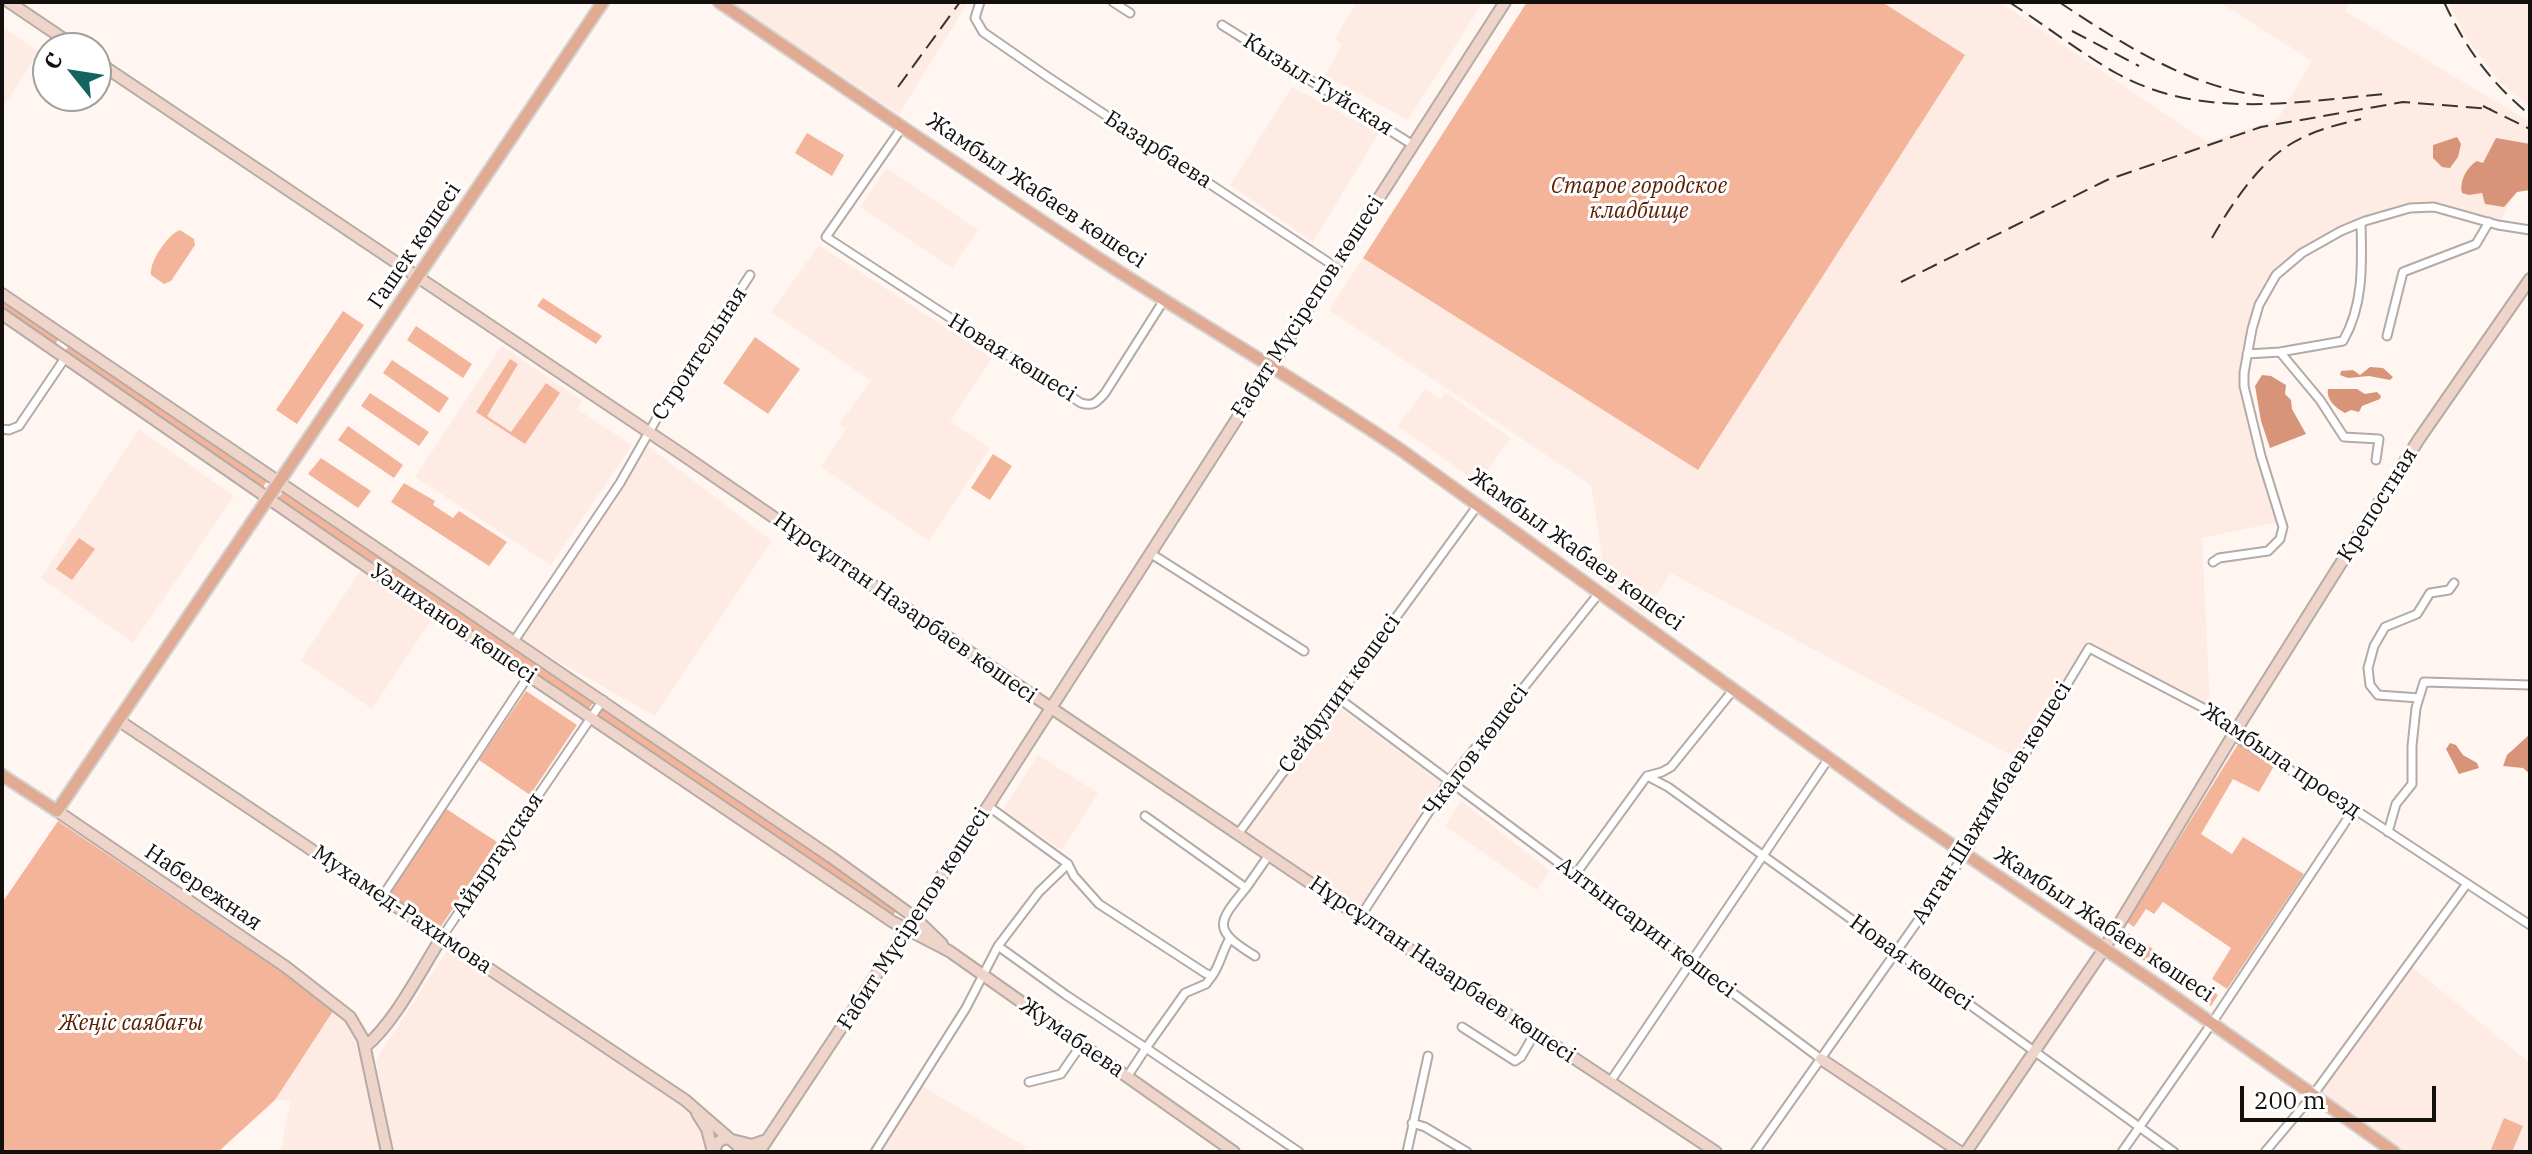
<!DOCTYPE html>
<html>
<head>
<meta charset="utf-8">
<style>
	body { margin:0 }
	#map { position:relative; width:2532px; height:1154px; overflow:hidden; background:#fff6f2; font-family:"IBM Plex Serif",serif }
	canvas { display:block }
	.frame { position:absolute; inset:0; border:4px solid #120f0d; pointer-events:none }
	.north { position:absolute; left:32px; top:32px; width:80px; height:80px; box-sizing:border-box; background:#fff; border:2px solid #a09f9e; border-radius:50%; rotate:300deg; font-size:22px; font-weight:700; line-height:32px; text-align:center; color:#120f0d }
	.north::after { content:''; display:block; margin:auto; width:28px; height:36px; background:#136361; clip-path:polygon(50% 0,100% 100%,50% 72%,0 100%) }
	.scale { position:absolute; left:2240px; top:1086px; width:196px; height:36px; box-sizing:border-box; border:4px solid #120f0d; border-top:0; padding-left:10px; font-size:24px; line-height:28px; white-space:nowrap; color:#120f0d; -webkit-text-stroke:6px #fff; paint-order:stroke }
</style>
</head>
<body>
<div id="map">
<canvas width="2532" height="1154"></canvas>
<div class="frame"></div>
<div class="north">С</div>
<div class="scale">200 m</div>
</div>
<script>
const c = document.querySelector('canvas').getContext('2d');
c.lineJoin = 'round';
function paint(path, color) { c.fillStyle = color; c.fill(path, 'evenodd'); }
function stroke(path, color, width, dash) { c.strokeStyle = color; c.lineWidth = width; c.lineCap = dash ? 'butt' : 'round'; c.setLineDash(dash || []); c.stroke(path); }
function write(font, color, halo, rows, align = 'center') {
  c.font = font + ' "IBM Plex Serif",serif'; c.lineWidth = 6; c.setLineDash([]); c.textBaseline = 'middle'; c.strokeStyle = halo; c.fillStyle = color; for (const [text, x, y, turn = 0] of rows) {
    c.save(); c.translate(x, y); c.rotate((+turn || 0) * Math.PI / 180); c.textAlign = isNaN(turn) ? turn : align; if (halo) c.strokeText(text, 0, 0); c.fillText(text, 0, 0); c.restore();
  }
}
paint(new Path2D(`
	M 730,2 L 968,2 L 899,114 Z
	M 1357,2 L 1483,2 L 1408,120 L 1325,75 L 1342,45 L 1335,38 Z
	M 1882,2 L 2000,2 L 2207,142 L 2278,119 L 2312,61 L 2219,2 L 2350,2 L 2345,11 L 2530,122 L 2530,165 L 2501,220 L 2436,203 L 2410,204 L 2339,226 L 2285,260 L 2264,284 L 2247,328 L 2241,361 L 2240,386 L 2257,456 L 2278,522 L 2202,538 L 2210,705 L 2187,697 L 2088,641 L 2016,758 L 1671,573 L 1644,614 L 1607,588 L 1591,485 L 1329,310 L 1363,258 L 1698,470 L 1964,56 Z
	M 2448,2 L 2530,2 L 2530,107 L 2499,81 L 2465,36 Z
	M 2,26 L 39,52 L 2,109 Z
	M 1292,87 L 1379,133 L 1313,242 L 1230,185 Z
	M 887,168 L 978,230 L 952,268 L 860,207 Z
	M 819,245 L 992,358 L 950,421 L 990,448 L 929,541 L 821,467 L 846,429 L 839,424 L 871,381 L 771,312 Z
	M 502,346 L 582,401 L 577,409 L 632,445 L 551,565 L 415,477 Z
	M 1425,389 L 1440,399 L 1445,392 L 1511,438 L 1478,483 L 1398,426 Z
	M 139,429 L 234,496 L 133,643 L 41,578 Z
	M 648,446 L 772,541 L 655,716 L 518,639 Z
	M 361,570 L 432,619 L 372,709 L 301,660 Z
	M 1336,705 L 1443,784 L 1361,911 L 1245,832 Z
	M 1038,755 L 1098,793 L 1062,850 L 1002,811 Z
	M 1461,801 L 1550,871 L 1537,890 L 1445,826 Z
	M 448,949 L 682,1105 L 699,1124 L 707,1152 L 393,1152 L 376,1060 Z
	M 2412,967 L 2530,1063 L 2530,1152 L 2403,1152 L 2320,1094 Z
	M 335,1008 L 350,1027 L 365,1064 L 383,1152 L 280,1152 L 291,1100 L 275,1100 Z
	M 922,1086 L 1026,1147 L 1022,1152 L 880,1152 Z`), '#feebe3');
paint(new Path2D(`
	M 1527,2 L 1882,2 L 1965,55 L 1698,470 L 1363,258 Z
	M 807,133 L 844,155 L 832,176 L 795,153 Z
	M 180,230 L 194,239 L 195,245 L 171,281 L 164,284 L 151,275 C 149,262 168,234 180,230 Z
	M 543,298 L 602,336 L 596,344 L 537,306 Z
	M 2,300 L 59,339 L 54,345 L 2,309 Z
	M 343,311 L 364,325 L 297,424 L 276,410 Z
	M 416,326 L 472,364 L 463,378 L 407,340 Z
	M 755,337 L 800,369 L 768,414 L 723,383 Z
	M 69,346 L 268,480 L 263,487 L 64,352 Z
	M 510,359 L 518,364 L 487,416 L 511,432 L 546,383 L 560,393 L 525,444 L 476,412 Z
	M 392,360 L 449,398 L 439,413 L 383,373 Z
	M 370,393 L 429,432 L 419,446 L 361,406 Z
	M 348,426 L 403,465 L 394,478 L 338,440 Z
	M 993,454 L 1012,466 L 990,500 L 971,488 Z
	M 321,458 L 371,491 L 358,508 L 308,474 Z
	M 404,483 L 435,501 L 433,505 L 453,518 L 459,511 L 507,542 L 489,566 L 391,502 Z
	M 283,491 L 594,702 L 588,710 L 277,500 Z
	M 79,538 L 95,549 L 72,580 L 56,569 Z
	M 526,691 L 577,725 L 530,795 L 479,760 Z
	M 603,708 L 898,908 L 892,917 L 597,717 Z
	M 2238,744 L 2274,766 L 2259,792 L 2233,779 L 2201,834 L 2232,854 L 2243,837 L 2304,874 L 2227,989 L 2212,979 L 2231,948 L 2163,902 L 2154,914 L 2146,909 L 2134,927 L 2127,922 Z
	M 445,808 L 497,842 L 440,928 L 389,894 Z
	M 58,821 L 335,1008 L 275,1100 L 218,1152 L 6,1152 L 2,1149 L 2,903 Z
	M 2125,931 L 2156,951 L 2148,963 L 2117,944 Z
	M 2187,975 L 2218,995 L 2211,1006 L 2180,985 Z
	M 2504,1118 L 2523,1126 L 2512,1152 L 2490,1152 Z`), '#f4b49a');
paint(new Path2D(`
	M 2457,137 L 2461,144 L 2458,157 L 2450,168 L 2442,167 L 2433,158 L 2433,145 Z
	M 2496,138 L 2530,144 L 2530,190 L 2517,192 L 2504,207 L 2485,204 L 2482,193 L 2469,195 L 2462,193 C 2459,181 2467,167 2477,161 L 2483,163 Z
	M 2370,367 L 2383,368 L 2393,377 L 2390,380 L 2369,376 L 2348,378 L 2340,375 L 2341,371 L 2353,370 L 2360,375 Z
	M 2262,375 L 2271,376 L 2286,385 L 2285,394 L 2291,400 L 2292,409 L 2306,434 L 2270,448 L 2261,421 L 2255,386 Z
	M 2328,389 L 2357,389 L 2365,394 L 2377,392 L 2381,396 L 2380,399 L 2362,406 L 2359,412 L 2351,410 L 2345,413 C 2336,408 2326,400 2328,389 Z
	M 2530,734 L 2530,774 L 2523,768 L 2503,766 L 2507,755 Z
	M 2450,743 L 2456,745 L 2463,755 L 2477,763 L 2479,768 L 2459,774 L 2446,749 Z`), '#d89479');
const street = new Path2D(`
	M 980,2 L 975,18 L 983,32 L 1048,77 L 1334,266
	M 1113,2 L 1130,13
	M 1222,25 L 1413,145
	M 903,126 L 826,237 L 1081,403 C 1093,407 1097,402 1105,393 L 1164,300
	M 2387,336 L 2403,272 L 2476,244 L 2489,222
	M 2280,352 L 2320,400 L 2344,437 L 2379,439 L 2376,460
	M 2247,354 L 2280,352 L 2343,341 C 2364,305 2362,263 2361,223
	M 2,429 L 9,430 L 19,426 L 65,358
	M 1150,553 L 1304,651
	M 2213,562 L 2219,558 L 2268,551 L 2280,539 L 2283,527 L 2261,456 L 2244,386 L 2244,373 L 2252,329 L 2259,305 L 2276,275 L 2302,253 L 2341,231 L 2365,221 L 2410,208 L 2434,207 L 2498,225 L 2530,230
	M 514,641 L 620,483 L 657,418 L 750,275
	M 1337,697 L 1821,1059
	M 2419,698 L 2378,695 L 2370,685 L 2368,668 L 2374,646 L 2385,627 L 2417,614 L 2430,593 L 2449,590 L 2454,583
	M 1647,776 L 1668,787 L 2174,1152
	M 988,806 L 1068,864 L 1074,876 L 1099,904 L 1205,973 L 1212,976 C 1220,965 1222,952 1229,940
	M 1145,816 L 1246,888 L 1269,855
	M 2388,832 L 2396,804 L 2412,784 L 2412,746 L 2416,708 L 2424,682 L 2530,685
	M 1238,834 L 1478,505
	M 1575,875 L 1647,776 L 1662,772 L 1671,767 L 1734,689
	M 1246,888 C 1216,924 1213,930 1255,956
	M 382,897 L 529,675
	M 1360,917 L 1449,781 L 1600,592
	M 442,937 L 603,700
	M 998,946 L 1066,995 L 1146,1048 L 1127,1077
	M 1212,976 L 1206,984 L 1185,993 L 1146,1048 L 1299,1152
	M 1462,1027 L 1515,1061 L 1521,1057 L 1535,1033
	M 1029,1082 L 1061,1074 L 1081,1045
	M 1610,1082 L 1829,758
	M 1412,1123 L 1425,1127 L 1467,1152
	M 875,1152 L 966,1008 L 998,946 L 1039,892 L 1068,864
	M 1407,1152 L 1428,1056
	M 1755,1152 L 1965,854 L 2089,648 L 2215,714 L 2233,735 L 2354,809 L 2530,925
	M 2122,1152 L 2212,1023 L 2354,809
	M 2265,1152 L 2313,1095 L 2466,885`);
const secondary = new Path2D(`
	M 9,2 L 77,48
	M 96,61 L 686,457 L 1038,699 L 1353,912 L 1716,1152
	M 2,294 L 831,857 L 914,917 L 942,944
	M 2,314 L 356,559 L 893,922 L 949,951 L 1234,1152
	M 118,720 L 685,1100 L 745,1152
	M 57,811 L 286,967 L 350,1017 L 363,1039 L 387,1152
	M 365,1047 C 396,1021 420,971 442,937
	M 1821,1059 L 1960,1152
	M 697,1113 L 707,1129 L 713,1152
	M 714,1152 L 717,1143 L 724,1138 L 752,1145 L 766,1140
	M 759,1152 L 988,806 L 1505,2
	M 1966,1152 L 2104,949 L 2233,735 L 2419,439 L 2530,279`);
const primary = new Path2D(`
	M 719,2 C 844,87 968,173 1095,256 C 1196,322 1301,382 1401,450 L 1905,813 L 2162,988 L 2394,1152
	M 2,775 L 57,811 L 603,2`);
stroke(street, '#b4aaa6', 11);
stroke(secondary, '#b4aaa6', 14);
stroke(primary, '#d4d4d3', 15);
stroke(street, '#fff', 7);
stroke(secondary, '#efd4c9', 10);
stroke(primary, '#e0aa93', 11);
stroke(new Path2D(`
	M 2009,2 C 2045,25 2079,52 2116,73 C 2200,120 2295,102 2385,94
	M 2059,2 C 2121,43 2188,87 2264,96
	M 2444,2 C 2466,49 2490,82 2530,115
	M 2072,31 L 2139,66
	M 898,87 L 960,2
	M 2483,106 L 2530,129
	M 2212,238 C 2229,208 2257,166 2286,147 C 2308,132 2335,125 2361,119
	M 1901,282 L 2107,180 L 2261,127 L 2403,102 L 2491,109`), '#383432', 2, [16, 8]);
write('22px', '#120f0d', '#fff', [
	["Кызыл-Туйская",1318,85,32],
	["Базарбаева",1158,150,33],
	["Жамбыл Жабаев көшесі",1036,191,34],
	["Гашек көшесі",415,246,-56],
	["Ғабит Мүсірепов көшесі",1308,307,-57],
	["Строительная",700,354,-57],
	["Новая көшесі",1012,358,32],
	["Крепостная",2378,505,-58],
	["Жамбыл Жабаев көшесі",1576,550,36],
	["Нұрсұлтан Назарбаев көшесі",905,608,35],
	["Уәлиханов көшесі",453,624,34],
	["Сейфулин көшесі",1340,694,-54],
	["Чкалов көшесі",1476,751,-53],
	["Жамбыла проезд",2281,761,34],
	["Аяган Шажимбаев көшесі",1992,803,-58],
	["Айыртауская",498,855,-56],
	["Набережная",203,888,34],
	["Мухамед-Рахимова",402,910,34],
	["Ғабит Мүсірепов көшесі",914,919,-57],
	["Жамбыл Жабаев көшесі",2104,925,34],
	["Алтынсарин көшесі",1646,928,37],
	["Новая көшесі",1911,963,36],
	["Нұрсұлтан Назарбаев көшесі",1442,970,34],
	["Жумабаева",1072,1038,35]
]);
write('italic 22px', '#5b1e00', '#fff', [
	["Старое городское",1639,187],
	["кладбище",1639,212],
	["Жеңіс саябағы",131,1024]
]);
</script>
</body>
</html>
